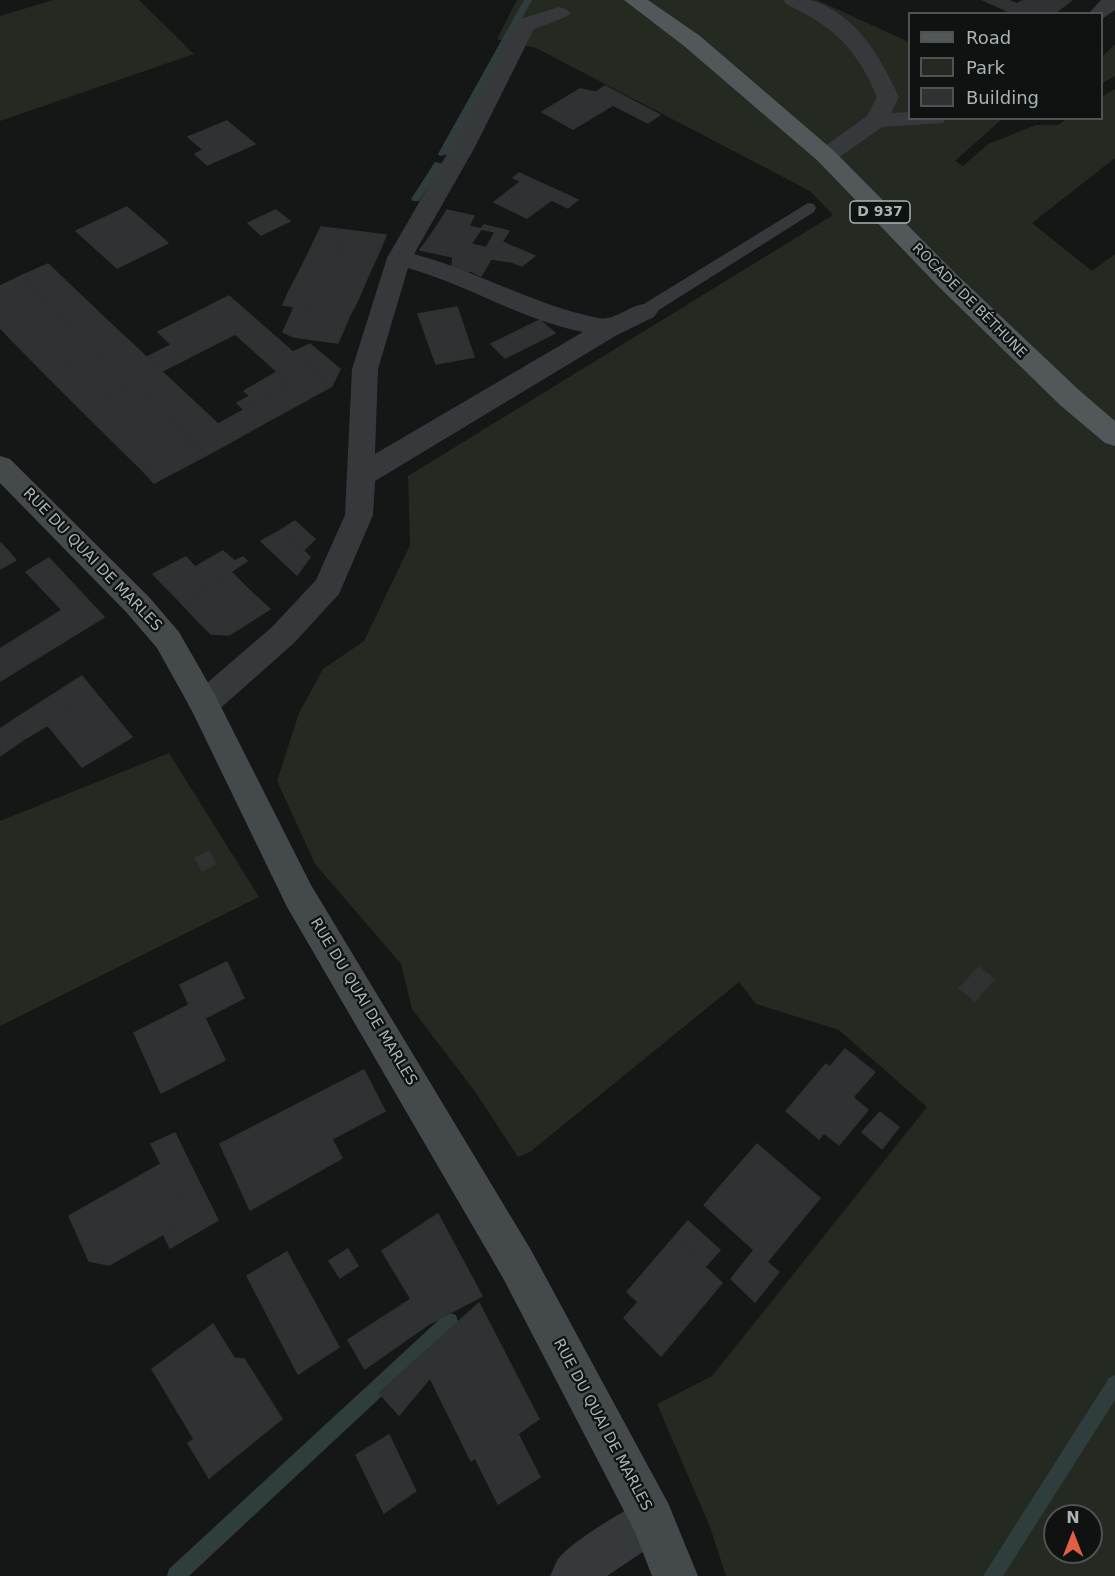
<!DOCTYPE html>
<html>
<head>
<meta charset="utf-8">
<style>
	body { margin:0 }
	#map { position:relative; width:1115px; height:1576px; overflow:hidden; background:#151616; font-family:"DejaVu Sans",sans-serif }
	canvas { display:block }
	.legend { position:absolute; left:908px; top:12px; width:195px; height:108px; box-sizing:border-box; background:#101111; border:2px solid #4d5253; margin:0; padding:8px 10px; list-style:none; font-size:18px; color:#a8b3b5 }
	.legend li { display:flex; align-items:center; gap:12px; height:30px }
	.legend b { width:30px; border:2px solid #4d5253 }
	.north { position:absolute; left:1043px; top:1504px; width:60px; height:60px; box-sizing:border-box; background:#101111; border:2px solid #4d5253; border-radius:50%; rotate:0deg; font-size:16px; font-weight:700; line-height:24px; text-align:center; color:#a8b3b5 }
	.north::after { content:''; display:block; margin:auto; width:21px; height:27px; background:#e25d41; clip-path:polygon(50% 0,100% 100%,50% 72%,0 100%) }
</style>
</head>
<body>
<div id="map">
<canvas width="1115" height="1576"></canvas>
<ul class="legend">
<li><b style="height:8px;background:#52585a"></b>Road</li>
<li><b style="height:16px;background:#242921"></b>Park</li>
<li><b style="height:16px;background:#303132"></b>Building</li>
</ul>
<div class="north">N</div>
</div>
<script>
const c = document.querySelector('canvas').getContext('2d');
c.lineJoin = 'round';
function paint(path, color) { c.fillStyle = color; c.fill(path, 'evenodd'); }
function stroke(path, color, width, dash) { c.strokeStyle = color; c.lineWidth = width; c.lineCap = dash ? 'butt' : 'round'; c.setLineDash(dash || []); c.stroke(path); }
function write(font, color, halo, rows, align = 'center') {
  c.font = font + ' "DejaVu Sans",sans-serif'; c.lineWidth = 4.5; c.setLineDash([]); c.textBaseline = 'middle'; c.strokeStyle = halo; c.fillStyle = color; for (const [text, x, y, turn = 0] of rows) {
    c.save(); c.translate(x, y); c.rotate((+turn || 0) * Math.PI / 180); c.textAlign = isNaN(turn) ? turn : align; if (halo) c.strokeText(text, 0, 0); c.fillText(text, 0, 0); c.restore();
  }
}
paint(new Path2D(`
	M 53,0 L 139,0 L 194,54 L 0,121 L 0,16 Z
	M 517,0 L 817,0 L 909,42 L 910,118 L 1002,119 L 955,161 L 963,166 L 988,144 L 1036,125 L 1058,125 L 1067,119 L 1102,118 L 1102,97 L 1115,89 L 1115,158 L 1032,223 L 1092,271 L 1115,254 L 1115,1576 L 726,1576 L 710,1527 L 657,1404 L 712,1376 L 927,1107 L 839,1030 L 756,1004 L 739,982 L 530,1152 L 518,1157 L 476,1093 L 412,1009 L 401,964 L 315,864 L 277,781 L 299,713 L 323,669 L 364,641 L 410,545 L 408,476 L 833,215 L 810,191 L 536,48 L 497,39 ZM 1055,1516 L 1091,1516 L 1091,1552 L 1055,1552 Z
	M 1115,44 L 1115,76 L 1102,83 L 1102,57 Z
	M 169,753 L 259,897 L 0,1026 L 0,821 Z`), '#242921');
paint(new Path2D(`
	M 524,0 L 532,0 L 448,154 L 440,156 L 438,154 Z
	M 435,162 L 443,164 L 419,201 L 413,201 L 411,199 Z
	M 450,1313 L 456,1315 L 458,1321 L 456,1327 L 189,1576 L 167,1576 L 169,1569 L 444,1315 Z
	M 1115,1375 L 1115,1400 L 1003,1576 L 983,1576 L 1109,1378 Z`), '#2f3e3d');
const building = new Path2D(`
	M 983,0 L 1008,0 L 1017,4 L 1023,0 L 1072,0 L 1054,14 L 1014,14 Z
	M 605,86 L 660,115 L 648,123 L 613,105 L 573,129 L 542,112 L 580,89 L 596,92 Z
	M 227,121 L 255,144 L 207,165 L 195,154 L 203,150 L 188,137 Z
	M 519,173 L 578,200 L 568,208 L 552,200 L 541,208 L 507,192 L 521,181 L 513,178 Z
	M 507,192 L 541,208 L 527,218 L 494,202 Z
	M 127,207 L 168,243 L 117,268 L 76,231 Z
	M 276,210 L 290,221 L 261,235 L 248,223 Z
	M 447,210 L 474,216 L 469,226 L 441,220 Z
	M 441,220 L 469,226 L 481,229 L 471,244 L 431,235 Z
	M 484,225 L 509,231 L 497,250 L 486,248 L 495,232 L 481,229 Z
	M 321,227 L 386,235 L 381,248 L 315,239 Z
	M 431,235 L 497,250 L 502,242 L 535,256 L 522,266 L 512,262 L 491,259 L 481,276 L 471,271 L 465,273 L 452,266 L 453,257 L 420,250 Z
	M 315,239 L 342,243 L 336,256 L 309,252 Z
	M 342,243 L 381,248 L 375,261 L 336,256 Z
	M 309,252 L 336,256 L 375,261 L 369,274 L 303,264 Z
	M 48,264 L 110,323 L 83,336 L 21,276 Z
	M 303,264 L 330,268 L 369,274 L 363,288 L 296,278 Z
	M 21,276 L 83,336 L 98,351 L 47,376 L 0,328 L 0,286 Z
	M 296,278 L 323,282 L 363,288 L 357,302 L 289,291 Z
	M 289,291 L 307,294 L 357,302 L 350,315 L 283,305 Z
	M 229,296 L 293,352 L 332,386 L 261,425 L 244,410 L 291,384 L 235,334 L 186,359 L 158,332 Z
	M 294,307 L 350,315 L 344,329 L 288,321 Z
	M 457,307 L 474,357 L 436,364 L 418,314 Z
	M 540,320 L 555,333 L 505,358 L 491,344 Z
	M 288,321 L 344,329 L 338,343 L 294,337 L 283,332 Z
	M 110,323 L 218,424 L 236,439 L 207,455 L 83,336 Z
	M 310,344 L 340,369 L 332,386 L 293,352 Z
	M 171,345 L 186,359 L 162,371 L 147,357 Z
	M 98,351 L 133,384 L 82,411 L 47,376 Z
	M 277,372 L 291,384 L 244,410 L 237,403 L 250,396 L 244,391 Z
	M 133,384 L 193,442 L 142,470 L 82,411 Z
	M 244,410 L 261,425 L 236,439 L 218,424 Z
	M 193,442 L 207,455 L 154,483 L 142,470 Z
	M 295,521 L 315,539 L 303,551 L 281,530 Z
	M 281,530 L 285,533 L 265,545 L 261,541 Z
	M 285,533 L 301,548 L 282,561 L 265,545 Z
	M 1,543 L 16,560 L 0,569 L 0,544 Z
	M 301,548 L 310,557 L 297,575 L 282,561 Z
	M 223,551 L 235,561 L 243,557 L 247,561 L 182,604 L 153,574 L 186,557 L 195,567 Z
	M 49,558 L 104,617 L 0,681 L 0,649 L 62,610 L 26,572 Z
	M 232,573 L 247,588 L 197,620 L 182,604 Z
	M 247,588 L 270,609 L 229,635 L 211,634 L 197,620 Z
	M 82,676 L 94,691 L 45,722 L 48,725 L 26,738 L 12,721 Z
	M 94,691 L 132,737 L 82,767 L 45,722 Z
	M 12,721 L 26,738 L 0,756 L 0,729 Z
	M 209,851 L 216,864 L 202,871 L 195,858 Z
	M 227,962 L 244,998 L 205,1018 L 225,1060 L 161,1093 L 134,1033 L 189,1005 L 180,985 Z
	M 979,967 L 994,979 L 975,1001 L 959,988 Z
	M 845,1049 L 875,1072 L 853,1097 L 868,1110 L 839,1145 L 824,1133 L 819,1139 L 786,1111 L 826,1064 L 830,1067 Z
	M 364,1070 L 385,1111 L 332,1139 L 342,1158 L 250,1210 L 220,1144 Z
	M 880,1112 L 899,1127 L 882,1149 L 862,1132 Z
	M 175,1133 L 200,1184 L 178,1196 L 190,1219 L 109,1265 L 89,1261 L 69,1216 L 161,1164 L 151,1144 Z
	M 757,1144 L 820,1198 L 767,1262 L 779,1272 L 755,1302 L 731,1279 L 754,1250 L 704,1205 Z
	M 200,1184 L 218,1220 L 170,1248 L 163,1234 L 190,1219 L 178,1196 Z
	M 438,1214 L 482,1296 L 429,1324 L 365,1369 L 348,1340 L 411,1299 L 382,1251 Z
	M 688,1221 L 720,1250 L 705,1267 L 674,1237 Z
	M 674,1237 L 722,1283 L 661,1356 L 624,1318 L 638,1302 L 627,1292 Z
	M 348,1249 L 358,1266 L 340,1278 L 329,1261 Z
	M 287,1252 L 339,1347 L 298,1374 L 247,1276 Z
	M 479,1303 L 539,1419 L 518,1434 L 540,1477 L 498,1504 L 475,1458 L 471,1461 L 430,1378 L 399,1415 L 379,1393 Z
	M 213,1324 L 234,1358 L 244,1359 L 282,1419 L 209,1478 L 188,1443 L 194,1439 L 152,1369 Z
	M 389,1435 L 416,1491 L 384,1513 L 356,1455 Z`);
paint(building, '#303132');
stroke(building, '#2f3132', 1.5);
paint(new Path2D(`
	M 808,203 L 814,204 L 816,208 L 814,212 L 651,315 L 639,315 L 636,311 L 639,307 Z`), '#36393b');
paint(new Path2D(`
	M 783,0 C 791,0 802,0 810,0 C 856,13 881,58 899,97 L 891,113 L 910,112 L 910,118 L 946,118 L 943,123 L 882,127 L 834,161 L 818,161 L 814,156 L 818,151 L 867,116 L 877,97 C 855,46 835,28 786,4 Z
	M 1101,0 L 1115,0 L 1115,10 L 1102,19 L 1102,14 L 1088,14 Z
	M 559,7 L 566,9 L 570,13 L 566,17 L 534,29 L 475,147 L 414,254 C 477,271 534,305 598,318 C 618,322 633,299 654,305 L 658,311 L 654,317 L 617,335 L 375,481 L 373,515 L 339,594 L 294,643 L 215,713 L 204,717 L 193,713 L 188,704 L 193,695 L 272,627 L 316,580 L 345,515 L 352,369 L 387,258 L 451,147 L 514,25 L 517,20 ZM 408,268 C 468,285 522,320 583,332 L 375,454 L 378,369 Z
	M 652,1497 L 668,1503 L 674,1519 L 668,1535 L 607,1576 L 550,1576 C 553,1570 555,1564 558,1559 C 573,1540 629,1507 652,1497 Z`), '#36393b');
paint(new Path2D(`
	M 0,456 L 10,459 L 149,597 L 179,632 L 215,695 L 311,885 L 531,1250 L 668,1503 L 698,1576 L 652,1576 L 635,1532 L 503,1278 L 287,907 L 191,709 L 157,648 L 127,613 L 0,483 Z`), '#44494b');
paint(new Path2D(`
	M 624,0 L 648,0 L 700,36 L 834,151 L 956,274 L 1080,391 L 1115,421 L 1115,446 L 1105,443 L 1060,405 L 938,286 L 818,161 L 684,46 Z`), '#52585a');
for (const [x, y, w] of [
	[880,212,60]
]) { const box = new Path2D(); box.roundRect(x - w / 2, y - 11, w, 22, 4.5); c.fillStyle = '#101111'; c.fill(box); stroke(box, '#a8b3b5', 1.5); }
write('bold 14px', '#a8b3b5', null, [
	["D 937",880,212]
]);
write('14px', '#a8b3b5', '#101111', [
	["ROCADE DE BÉTHUNE",969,301,45]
]);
write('15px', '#a8b3b5', '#101111', [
	["RUE DU QUAI DE MARLES",92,560,46],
	["RUE DU QUAI DE MARLES",363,1002,59],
	["RUE DU QUAI DE MARLES",602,1425,62]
]);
</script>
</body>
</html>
